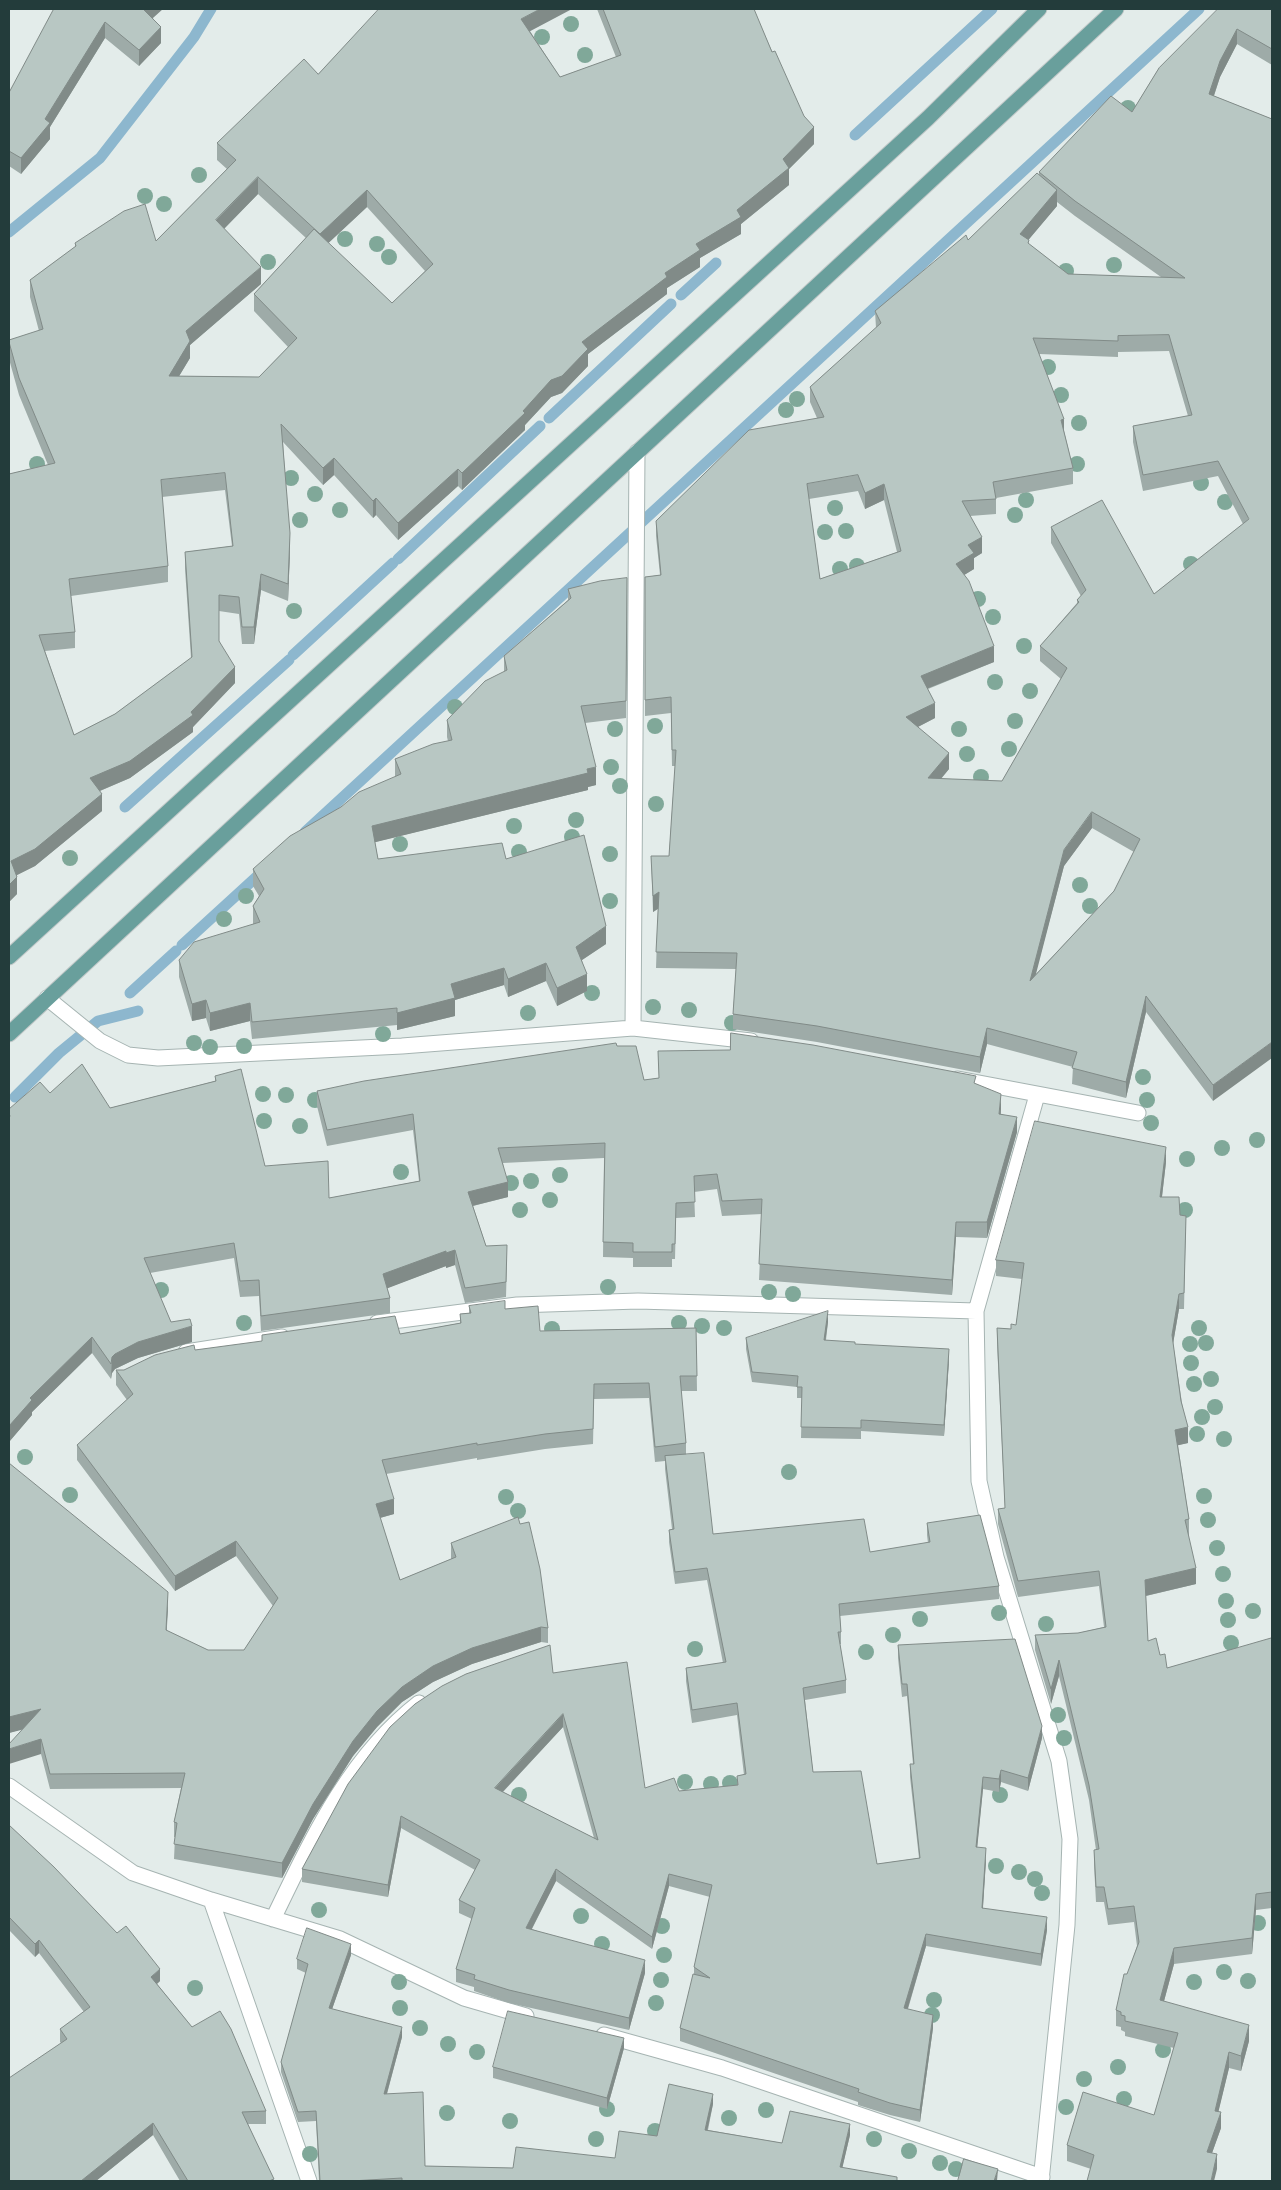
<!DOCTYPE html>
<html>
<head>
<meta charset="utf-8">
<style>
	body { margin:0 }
	#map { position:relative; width:1281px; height:2190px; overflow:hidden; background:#e3ecea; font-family:Quicksand,sans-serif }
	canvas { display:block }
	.frame { position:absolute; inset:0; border:10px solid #233c3b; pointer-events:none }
</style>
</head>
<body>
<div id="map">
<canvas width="1281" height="2190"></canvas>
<div class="frame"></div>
</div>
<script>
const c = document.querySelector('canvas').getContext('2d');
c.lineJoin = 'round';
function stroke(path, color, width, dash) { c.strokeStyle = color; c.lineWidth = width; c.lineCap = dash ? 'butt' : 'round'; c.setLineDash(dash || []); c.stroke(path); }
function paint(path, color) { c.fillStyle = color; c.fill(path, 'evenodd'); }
stroke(new Path2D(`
	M 855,135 L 992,9
	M 9,232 L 100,158 L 194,37 L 211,9
	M 681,295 L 716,263
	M 549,418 L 671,304
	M 398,559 L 540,426
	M 293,655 L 393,563
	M 125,807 L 289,660
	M 305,832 L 1199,9
	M 182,945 L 264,870
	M 130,993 L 176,951
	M 15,1097 L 59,1053 L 98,1021 L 138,1011`), '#8db7ce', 11);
const street = new Path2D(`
	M 47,998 L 100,1041 L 128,1055 L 158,1058 L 402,1046 L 633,1028 L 751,1041
	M 633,1028 L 637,452
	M 958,1079 L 1138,1113
	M 1037,1095 L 976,1311 L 979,1481 L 996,1557 L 1059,1761 L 1070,1839 L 1067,1925 L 1041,2181
	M 377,1323 L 517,1305 L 638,1301 L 976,1311
	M 186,1352 L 282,1337
	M 9,1786 L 133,1873 L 211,1900 L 309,2181
	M 211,1900 L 340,1939 L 464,1998 L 526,2016
	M 273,1919 C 311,1841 348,1758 419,1703
	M 604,2035 L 722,2068 L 1042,2177`);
const primary = new Path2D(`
	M 9,957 L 928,118 L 1039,9
	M 9,1034 L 1116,9`);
stroke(street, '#a6b4b2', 17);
stroke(primary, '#c1c8c8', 17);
stroke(street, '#fff', 15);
stroke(primary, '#699f9c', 15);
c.fillStyle = '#80a899';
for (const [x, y] of [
	[571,24],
	[542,37],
	[585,55],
	[1128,108],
	[199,175],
	[145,196],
	[164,204],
	[345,239],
	[377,244],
	[389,257],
	[268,262],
	[1114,265],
	[1066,271],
	[1048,367],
	[1061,395],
	[797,399],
	[786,410],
	[1079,423],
	[37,464],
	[1077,464],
	[291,478],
	[1201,483],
	[315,494],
	[1026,500],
	[1225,502],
	[835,508],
	[340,510],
	[1015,515],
	[300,520],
	[846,531],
	[825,532],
	[1191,564],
	[857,566],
	[840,569],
	[978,599],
	[294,611],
	[993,617],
	[1024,646],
	[995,682],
	[1030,691],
	[455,707],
	[1015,721],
	[655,726],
	[615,729],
	[959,729],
	[1009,749],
	[967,754],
	[611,767],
	[981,777],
	[620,786],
	[656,804],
	[576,820],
	[514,826],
	[572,837],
	[400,844],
	[519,852],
	[610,854],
	[70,858],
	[1080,885],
	[246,896],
	[610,901],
	[1090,906],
	[224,919],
	[592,993],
	[653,1007],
	[689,1010],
	[528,1013],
	[732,1023],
	[383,1034],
	[194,1043],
	[244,1046],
	[210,1047],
	[1143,1077],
	[263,1094],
	[286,1095],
	[315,1100],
	[1147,1100],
	[264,1121],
	[1151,1123],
	[300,1126],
	[1257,1140],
	[1222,1148],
	[1187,1159],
	[401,1172],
	[560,1175],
	[531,1181],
	[511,1183],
	[550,1200],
	[520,1210],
	[1185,1210],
	[608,1287],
	[161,1290],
	[769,1292],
	[793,1294],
	[244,1323],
	[679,1323],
	[702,1326],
	[724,1328],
	[1199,1328],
	[552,1329],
	[1206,1343],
	[1190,1344],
	[1191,1363],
	[1211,1379],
	[1194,1384],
	[1215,1407],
	[1202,1417],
	[1197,1434],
	[1224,1439],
	[25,1457],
	[789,1472],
	[70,1495],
	[1204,1496],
	[506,1497],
	[518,1511],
	[1208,1520],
	[1217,1548],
	[1223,1574],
	[1226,1601],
	[1253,1611],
	[999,1613],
	[920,1619],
	[1228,1620],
	[1046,1624],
	[893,1635],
	[1231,1643],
	[695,1649],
	[866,1652],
	[1058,1715],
	[1064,1738],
	[685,1782],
	[730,1783],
	[711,1784],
	[519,1795],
	[1000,1795],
	[996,1866],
	[1019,1872],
	[1035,1879],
	[1042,1893],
	[319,1910],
	[581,1916],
	[1258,1923],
	[662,1926],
	[602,1944],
	[664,1955],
	[1224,1972],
	[661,1980],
	[1248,1981],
	[399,1982],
	[1194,1982],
	[195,1988],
	[934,2000],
	[656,2003],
	[400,2008],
	[932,2015],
	[420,2028],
	[448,2044],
	[1163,2050],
	[477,2052],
	[1118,2067],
	[1084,2079],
	[1124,2099],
	[1066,2107],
	[607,2109],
	[766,2110],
	[447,2113],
	[729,2118],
	[510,2121],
	[655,2131],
	[596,2139],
	[874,2139],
	[909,2151],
	[310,2154],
	[940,2163],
	[956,2169]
]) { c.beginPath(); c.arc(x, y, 8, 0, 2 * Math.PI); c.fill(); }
paint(new Path2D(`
	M 54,9 L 153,18 L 161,43 L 139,66 L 105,38 L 50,127 L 50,139 L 21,174 L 9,166 L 9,167 L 9,93 Z
	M 597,9 L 753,9 L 814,144 L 789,169 L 789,185 L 741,224 L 741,234 L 700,258 L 700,267 L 667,288 L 667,294 L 588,354 L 588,366 L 562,393 L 551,397 L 525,425 L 525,430 L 462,490 L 458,486 L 398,540 L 376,515 L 373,518 L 334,475 L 323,485 L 283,442 L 290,550 L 288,601 L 261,590 L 254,644 L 242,644 L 239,614 L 219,611 L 219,641 L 235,683 L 193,727 L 193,732 L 130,778 L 100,791 L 102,811 L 35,866 L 17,875 L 17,894 L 9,902 L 9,474 L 48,465 L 19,395 L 9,359 L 9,340 L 39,331 L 30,297 L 30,280 L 75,247 L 75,243 L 156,241 L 227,169 L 217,160 L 217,143 L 318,74 L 530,31 L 560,77 L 616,57 ZM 258,194 L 306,238 L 254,294 L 254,311 L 288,347 L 259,377 L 179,376 L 190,358 L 190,345 L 261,284 L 224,229 ZM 367,207 L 425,271 L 392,303 L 328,243 ZM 225,490 L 232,546 L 185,552 L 185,569 L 191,658 L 115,714 L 74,735 L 45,651 L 75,648 L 75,632 L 71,596 L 168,582 L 168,566 L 162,497 Z
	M 1272,9 L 1272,65 L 1237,44 L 1220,77 L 1214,96 L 1272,119 L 1213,1101 L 1146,1012 L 1126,1098 L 1072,1084 L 1073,1067 L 987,1044 L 980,1073 L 817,1042 L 733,1029 L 733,1014 L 736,969 L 656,968 L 658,909 L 653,912 L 651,856 L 669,856 L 675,766 L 672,766 L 671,713 L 645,716 L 645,577 L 660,575 L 656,536 L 656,521 L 817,418 L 810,402 L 810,387 L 876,328 L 875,311 L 968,240 L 1039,175 L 1039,172 L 1132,112 L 1159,68 ZM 1057,202 L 1075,216 L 1161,277 L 1068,274 L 1029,244 L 1028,240 L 1057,206 ZM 1169,351 L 1188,416 L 1133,426 L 1133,442 L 1143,491 L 1218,476 L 1243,524 L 1154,594 L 1051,527 L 1051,543 L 1081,596 L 1077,600 L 1077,603 L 1040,646 L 1040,661 L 1061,679 L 1002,781 L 941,779 L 949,769 L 918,727 L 935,718 L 928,689 L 994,662 L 964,575 L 974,569 L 974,558 L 982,553 L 970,516 L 996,514 L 996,498 L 1073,484 L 1073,468 L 1064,431 L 1039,354 L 1118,357 L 1118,352 ZM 858,491 L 865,509 L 884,500 L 897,552 L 820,579 L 809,499 ZM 1092,828 L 1134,852 L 1114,891 L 1035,975 L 1064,866 Z
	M 627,578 L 626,718 L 585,723 L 596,785 L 588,787 L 588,790 L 375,842 L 378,859 L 506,859 L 606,944 L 582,960 L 587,991 L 557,1006 L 546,981 L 508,997 L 504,985 L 455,1000 L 455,1016 L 397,1030 L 397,1025 L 252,1039 L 250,1021 L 210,1031 L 206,1018 L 192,1021 L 179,977 L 179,960 L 253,924 L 253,906 L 259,896 L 253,886 L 253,869 L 395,777 L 395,759 L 448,741 L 447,737 L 447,720 L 504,672 L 504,656 L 568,600 L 568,589 Z
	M 617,1046 L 644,1080 L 659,1078 L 658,1051 L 976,1084 L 1001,1109 L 1001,1114 L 1017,1132 L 987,1238 L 956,1237 L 952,1295 L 759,1280 L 762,1214 L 722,1216 L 717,1189 L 694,1192 L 695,1217 L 676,1218 L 675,1259 L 672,1259 L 672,1267 L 633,1267 L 633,1258 L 603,1257 L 604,1158 L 503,1163 L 508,1197 L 473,1206 L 486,1246 L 507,1260 L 506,1297 L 465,1303 L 455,1265 L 446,1268 L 446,1266 L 387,1288 L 390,1298 L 390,1313 L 261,1331 L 259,1296 L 240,1297 L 234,1258 L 150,1273 L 171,1322 L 192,1342 L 138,1358 L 115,1369 L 112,1373 L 111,1379 L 92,1353 L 32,1412 L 32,1415 L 9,1442 L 9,1109 L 50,1093 L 110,1108 L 215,1081 L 215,1076 L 265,1166 L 329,1198 L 419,1181 L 413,1130 L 327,1146 L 317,1106 L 317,1091 Z
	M 1166,1162 L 1162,1197 L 1180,1215 L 1186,1216 L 1184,1309 L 1179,1309 L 1173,1343 L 1188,1443 L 1178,1445 L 1189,1519 L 1189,1535 L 1188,1535 L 1196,1584 L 1146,1596 L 1148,1641 L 1160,1655 L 1167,1668 L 1272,1640 L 1272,1908 L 1256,1910 L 1252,1954 L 1174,1964 L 1164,2001 L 1249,2041 L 1241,2071 L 1229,2068 L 1218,2112 L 1221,2128 L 1212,2153 L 1217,2169 L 1091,2169 L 1067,2161 L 1067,2145 L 1154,2115 L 1174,2048 L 1125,2036 L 1125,2032 L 1121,2030 L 1121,2027 L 1116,2026 L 1116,2010 L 1137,1946 L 1134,1922 L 1108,1925 L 1104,1902 L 1096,1902 L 1094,1865 L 1094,1850 L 1096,1850 L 1089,1800 L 1059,1676 L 1051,1704 L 1035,1650 L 1035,1635 L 1078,1633 L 1104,1627 L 1099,1586 L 1018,1597 L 998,1524 L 998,1509 L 1005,1508 L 997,1344 L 997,1328 L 1011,1329 L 1016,1325 L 1022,1279 L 996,1276 L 996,1260 Z
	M 469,1306 L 505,1309 L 540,1331 L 696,1328 L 697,1391 L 681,1391 L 686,1443 L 686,1454 L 713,1534 L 870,1552 L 928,1543 L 927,1535 L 927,1523 L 999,1586 L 999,1599 L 840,1616 L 841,1632 L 841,1644 L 840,1644 L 846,1680 L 846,1693 L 805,1700 L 813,1772 L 877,1864 L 919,1858 L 910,1777 L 910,1764 L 913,1764 L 907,1696 L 902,1697 L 898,1658 L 898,1645 L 1042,1738 L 1028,1791 L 1001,1782 L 999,1792 L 983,1789 L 977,1847 L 986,1860 L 983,1908 L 1047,1930 L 1041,1966 L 926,1946 L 908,2009 L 933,2028 L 920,2122 L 890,2115 L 858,2105 L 858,2102 L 680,2041 L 680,2028 L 694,1974 L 694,1967 L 710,1897 L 669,1886 L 652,1949 L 556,1881 L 532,1929 L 645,1973 L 629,2030 L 509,2003 L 474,1991 L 474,1987 L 456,1982 L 456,1969 L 472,1919 L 459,1913 L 459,1900 L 475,1870 L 401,1828 L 388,1897 L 302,1882 L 302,1869 L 553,1673 L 645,1788 L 679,1791 L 737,1785 L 737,1776 L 744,1775 L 737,1715 L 692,1723 L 686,1681 L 686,1668 L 723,1663 L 707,1580 L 675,1584 L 669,1542 L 669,1530 L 672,1529 L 665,1469 L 665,1461 L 655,1462 L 649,1398 L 594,1399 L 593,1444 L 545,1449 L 477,1460 L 477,1458 L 386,1474 L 394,1514 L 380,1518 L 400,1580 L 451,1559 L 451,1543 L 548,1628 L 548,1643 L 541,1642 L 472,1664 L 433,1682 L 402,1702 L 377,1727 L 353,1756 L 313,1819 L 282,1878 L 174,1859 L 175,1837 L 174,1837 L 174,1822 L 181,1788 L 50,1789 L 41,1754 L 22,1729 L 9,1733 L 9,1463 L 168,1607 L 166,1630 L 208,1650 L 244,1650 L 273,1606 L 236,1556 L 175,1591 L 77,1460 L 77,1445 L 127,1400 L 116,1385 L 116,1370 L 124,1370 L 195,1350 L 400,1334 L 460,1323 L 460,1314 L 469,1313 ZM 563,1727 L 594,1838 L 503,1792 Z
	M 828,1322 L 826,1340 L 949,1360 L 944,1436 L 861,1431 L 861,1439 L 801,1438 L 802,1398 L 797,1398 L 797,1387 L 752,1382 L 746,1349 L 746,1338 Z
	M 9,1825 L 160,1981 L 157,1984 L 192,2027 L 266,2111 L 266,2124 L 248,2124 L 274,2181 L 180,2181 L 153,2135 L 96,2181 L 9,2181 L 61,2043 L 60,2042 L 60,2029 L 84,2012 L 39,1953 L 35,1957 L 9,1930 Z
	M 351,1955 L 332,2009 L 402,2037 L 387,2094 L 425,2166 L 513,2168 L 615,2158 L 713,2104 L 708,2130 L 782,2143 L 850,2135 L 842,2168 L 897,2181 L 319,2181 L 316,2121 L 298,2122 L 281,2072 L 281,2062 L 306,1973 L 297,1969 L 297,1959 Z
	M 624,2048 L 607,2109 L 493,2078 L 493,2067 Z`), '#9eaba8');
paint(new Path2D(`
	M 146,9 L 163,9 L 144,26 L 144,10 Z
	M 540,9 L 572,9 L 521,36 L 521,19 Z
	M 105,22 L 105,38 L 50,127 L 50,139 L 21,174 L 21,158 Z
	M 161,27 L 161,43 L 139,66 L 139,50 Z
	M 1237,29 L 1237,44 L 1220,77 L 1209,110 L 1209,94 L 1220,61 Z
	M 814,127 L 814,144 L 789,169 L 789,185 L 741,224 L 741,234 L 700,258 L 700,267 L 667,288 L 667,294 L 588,354 L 588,366 L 562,393 L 551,397 L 525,425 L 525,430 L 462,490 L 462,473 L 523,411 L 582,342 L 665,273 L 696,244 L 737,210 L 783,159 Z
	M 258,177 L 258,194 L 216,237 L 216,220 Z
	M 367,190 L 367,207 L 320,251 L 320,234 Z
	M 1057,190 L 1057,206 L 1020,250 L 1020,234 Z
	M 261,267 L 261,284 L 190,345 L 190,358 L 169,393 L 169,376 L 186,331 Z
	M 1064,419 L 1064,435 L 1061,420 Z
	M 334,458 L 334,475 L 323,485 L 323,468 Z
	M 458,469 L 458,486 L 398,540 L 398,523 Z
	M 884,484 L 884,500 L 865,509 L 865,493 Z
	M 376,498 L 376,515 L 373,518 L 373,501 Z
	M 290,533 L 290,550 L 288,601 L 288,584 Z
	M 982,537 L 982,553 L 974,558 L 974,569 L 956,580 L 956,564 L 968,545 Z
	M 261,574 L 261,590 L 254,644 L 254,627 Z
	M 994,646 L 994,662 L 921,691 L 921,676 Z
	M 235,667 L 235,683 L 193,727 L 193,732 L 130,778 L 90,795 L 90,778 L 191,712 Z
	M 935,703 L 935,718 L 906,733 L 906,717 Z
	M 949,753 L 949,769 L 928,794 L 928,778 Z
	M 596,767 L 596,785 L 588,787 L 588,790 L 372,843 L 372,826 Z
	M 102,794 L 102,811 L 35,866 L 11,878 L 11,861 Z
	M 1092,812 L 1092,828 L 1064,866 L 1030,997 L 1030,981 L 1064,850 Z
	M 17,877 L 17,894 L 9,902 L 9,885 Z
	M 659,892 L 659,908 L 653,912 L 653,896 Z
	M 606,926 L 606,944 L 576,964 L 576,947 Z
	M 546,963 L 546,981 L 508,997 L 508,979 Z
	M 504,968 L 504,985 L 455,1000 L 455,1016 L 397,1030 L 397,1013 L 451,984 Z
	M 587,974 L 587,991 L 557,1006 L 557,988 Z
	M 1146,996 L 1146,1012 L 1126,1098 L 1126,1082 Z
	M 206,1000 L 206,1018 L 192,1021 L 192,1004 Z
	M 250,1003 L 250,1021 L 210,1031 L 210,1013 Z
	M 987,1028 L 987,1044 L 980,1073 L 980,1057 Z
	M 1272,1042 L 1272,1058 L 1213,1101 L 1213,1085 Z
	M 1001,1094 L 1001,1109 L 999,1129 L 999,1114 Z
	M 1017,1117 L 1017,1132 L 987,1238 L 987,1222 Z
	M 1166,1147 L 1166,1162 L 1160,1213 L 1160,1197 Z
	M 508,1182 L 508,1197 L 468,1207 L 468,1192 Z
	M 956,1222 L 956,1237 L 952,1295 L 952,1280 Z
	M 455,1250 L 455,1265 L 446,1268 L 446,1253 Z
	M 446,1251 L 446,1266 L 383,1290 L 383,1274 Z
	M 1179,1294 L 1179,1309 L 1172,1350 L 1172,1335 Z
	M 828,1311 L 828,1322 L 824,1350 L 824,1340 Z
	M 192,1326 L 192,1342 L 138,1358 L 115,1369 L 112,1373 L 111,1379 L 112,1357 L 115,1354 L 138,1342 Z
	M 92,1337 L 92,1353 L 32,1412 L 32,1415 L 9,1442 L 9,1426 L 30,1398 Z
	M 949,1349 L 949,1360 L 944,1436 L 944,1425 Z
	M 1188,1427 L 1188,1443 L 1175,1446 L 1175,1430 Z
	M 394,1499 L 394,1514 L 376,1519 L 376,1504 Z
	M 236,1541 L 236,1556 L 175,1591 L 175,1576 Z
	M 1196,1568 L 1196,1584 L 1145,1596 L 1145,1580 Z
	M 168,1592 L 168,1607 L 166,1645 L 166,1630 Z
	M 541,1627 L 541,1642 L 472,1664 L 433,1682 L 402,1702 L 377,1727 L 353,1756 L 313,1819 L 282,1878 L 282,1863 L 313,1804 L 353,1741 L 377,1711 L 402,1687 L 433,1666 L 472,1648 Z
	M 1059,1660 L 1059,1676 L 1051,1704 L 1051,1689 Z
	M 41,1709 L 41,1725 L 9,1733 L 9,1717 Z
	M 563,1714 L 563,1727 L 495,1800 L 495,1788 Z
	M 1042,1726 L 1042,1738 L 1028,1791 L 1028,1778 Z
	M 41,1739 L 41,1754 L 9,1764 L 9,1749 Z
	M 1001,1770 L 1001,1782 L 999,1792 L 999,1779 Z
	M 983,1777 L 983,1789 L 976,1860 L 976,1847 Z
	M 401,1816 L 401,1828 L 388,1897 L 388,1885 Z
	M 986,1848 L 986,1860 L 982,1921 L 982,1908 Z
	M 556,1869 L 556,1881 L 526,1940 L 526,1928 Z
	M 669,1874 L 669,1886 L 652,1949 L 652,1937 Z
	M 1256,1894 L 1256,1910 L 1252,1954 L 1252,1938 Z
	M 1047,1917 L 1047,1930 L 1041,1966 L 1041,1954 Z
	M 926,1934 L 926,1946 L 904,2021 L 904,2008 Z
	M 39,1940 L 39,1953 L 35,1957 L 35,1944 Z
	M 351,1944 L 351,1955 L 329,2018 L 329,2008 Z
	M 1174,1948 L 1174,1964 L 1160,2016 L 1160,2000 Z
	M 645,1960 L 645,1973 L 629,2030 L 629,2018 Z
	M 160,1969 L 160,1981 L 151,1989 L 151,1977 Z
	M 933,2015 L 933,2028 L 920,2122 L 920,2110 Z
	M 1249,2025 L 1249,2041 L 1241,2071 L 1241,2056 Z
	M 402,2027 L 402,2037 L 384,2104 L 384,2094 Z
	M 624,2038 L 624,2048 L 607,2109 L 607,2098 Z
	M 1229,2052 L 1229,2068 L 1215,2126 L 1215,2111 Z
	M 713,2094 L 713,2104 L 705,2140 L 705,2130 Z
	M 1221,2112 L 1221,2128 L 1207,2167 L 1207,2152 Z
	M 153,2123 L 153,2135 L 96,2181 L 81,2181 Z
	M 850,2124 L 850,2135 L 840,2178 L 840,2167 Z
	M 1217,2154 L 1217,2169 L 1214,2181 L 1211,2181 Z
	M 998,2169 L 997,2181 L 994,2181 Z`), '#818b88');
const building = new Path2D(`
	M 54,9 L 146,9 L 144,10 L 161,27 L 139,50 L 105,22 L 45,119 L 50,123 L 21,158 L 9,151 L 9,93 Z
	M 379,9 L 540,9 L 521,19 L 560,77 L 621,55 L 603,9 L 754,9 L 772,52 L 775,51 L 804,116 L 814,127 L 783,159 L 789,168 L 737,210 L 741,217 L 696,244 L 700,250 L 665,273 L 667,277 L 582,342 L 588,349 L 562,376 L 551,380 L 523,411 L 525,413 L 462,473 L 458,469 L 398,523 L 376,498 L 373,501 L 334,458 L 323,468 L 281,424 L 290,533 L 288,584 L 261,574 L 254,627 L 242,627 L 239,597 L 219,595 L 219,641 L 235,667 L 191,712 L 193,715 L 130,761 L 90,778 L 102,794 L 35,849 L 11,861 L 17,877 L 9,885 L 9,474 L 55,463 L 19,378 L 9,342 L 9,340 L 43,329 L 30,280 L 76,246 L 75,243 L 124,211 L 145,204 L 156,241 L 236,160 L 217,143 L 304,59 L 318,74 ZM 258,177 L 320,234 L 367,190 L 433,264 L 392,303 L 314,229 L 254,294 L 297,338 L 259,377 L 169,376 L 190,341 L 186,331 L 261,267 L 216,220 ZM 225,473 L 233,546 L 185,552 L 192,657 L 115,714 L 74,735 L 39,635 L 75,632 L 69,579 L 168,566 L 161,480 Z
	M 1218,9 L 1272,9 L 1272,49 L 1237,29 L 1220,61 L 1209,94 L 1272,119 L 1272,1042 L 1213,1085 L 1146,996 L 1126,1082 L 1072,1068 L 1077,1052 L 987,1028 L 980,1057 L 817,1026 L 733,1014 L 737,953 L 656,952 L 659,892 L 653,896 L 651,856 L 669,856 L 676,750 L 672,750 L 671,697 L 645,700 L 645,577 L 661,575 L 656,521 L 749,430 L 824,417 L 810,387 L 881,323 L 875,311 L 966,235 L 968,240 L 1037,173 L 1057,190 L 1020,234 L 1029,240 L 1028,243 L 1068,274 L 1185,278 L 1075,201 L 1039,172 L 1111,96 L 1132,112 L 1159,68 ZM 1169,335 L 1192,415 L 1133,426 L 1143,475 L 1218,461 L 1249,519 L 1154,594 L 1102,500 L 1051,527 L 1086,590 L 1077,600 L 1079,602 L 1040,646 L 1067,668 L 1002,781 L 928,778 L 949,753 L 906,717 L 935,703 L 921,676 L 994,646 L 969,581 L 956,564 L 974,553 L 968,545 L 982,537 L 962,501 L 996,499 L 993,482 L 1073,468 L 1061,420 L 1064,419 L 1033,338 L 1118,341 L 1118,336 ZM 858,475 L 865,493 L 884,484 L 901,551 L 820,579 L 807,484 ZM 1092,812 L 1140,839 L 1114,891 L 1030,981 L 1064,850 Z
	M 627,578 L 626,701 L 581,706 L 596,767 L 587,769 L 588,773 L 372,826 L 378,859 L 502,843 L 506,859 L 584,835 L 606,926 L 576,947 L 587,974 L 557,988 L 546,963 L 508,979 L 504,968 L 451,984 L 455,998 L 397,1013 L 397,1008 L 252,1022 L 250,1003 L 210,1013 L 206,1000 L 192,1004 L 179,960 L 194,942 L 260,922 L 253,906 L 264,889 L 253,869 L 290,836 L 341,807 L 359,792 L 401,774 L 395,759 L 433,744 L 452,740 L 447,720 L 485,681 L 507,670 L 504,656 L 571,598 L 568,589 L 600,581 Z
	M 731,1033 L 813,1045 L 976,1076 L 974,1083 L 1001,1094 L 999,1114 L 1017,1117 L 987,1222 L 956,1222 L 952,1280 L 759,1264 L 762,1199 L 722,1201 L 717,1174 L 694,1176 L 695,1202 L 676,1203 L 675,1244 L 672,1244 L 672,1252 L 633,1252 L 633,1243 L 603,1242 L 605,1143 L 498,1148 L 508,1182 L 468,1192 L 486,1246 L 507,1245 L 506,1282 L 465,1288 L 455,1250 L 446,1253 L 446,1251 L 383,1274 L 390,1298 L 261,1316 L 259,1280 L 240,1281 L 234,1243 L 144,1258 L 171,1322 L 190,1319 L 192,1326 L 138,1342 L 115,1354 L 112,1357 L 111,1364 L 92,1337 L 30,1398 L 32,1400 L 9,1426 L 9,1118 L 10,1116 L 9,1113 L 9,1109 L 40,1082 L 50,1093 L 82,1064 L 110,1108 L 216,1081 L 215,1076 L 241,1069 L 265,1166 L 328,1161 L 329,1198 L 420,1181 L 413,1114 L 327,1130 L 317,1091 L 364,1081 L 616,1043 L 617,1046 L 636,1046 L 644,1080 L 659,1078 L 658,1051 L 730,1050 Z
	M 1035,1121 L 1166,1147 L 1160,1197 L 1179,1197 L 1180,1215 L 1186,1216 L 1184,1293 L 1179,1294 L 1172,1335 L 1181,1401 L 1188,1427 L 1175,1430 L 1189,1519 L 1185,1520 L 1196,1568 L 1145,1580 L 1148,1641 L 1156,1638 L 1160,1655 L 1165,1654 L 1167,1668 L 1271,1638 L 1272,1640 L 1272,1892 L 1256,1894 L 1252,1938 L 1174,1948 L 1160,2000 L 1249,2025 L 1241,2056 L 1229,2052 L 1215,2111 L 1221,2112 L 1207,2152 L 1217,2154 L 1211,2181 L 1087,2181 L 1094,2155 L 1067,2145 L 1083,2092 L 1154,2115 L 1178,2033 L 1125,2021 L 1125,2016 L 1121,2015 L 1121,2012 L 1116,2010 L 1124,1974 L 1127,1974 L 1139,1942 L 1134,1906 L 1108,1909 L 1104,1887 L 1096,1887 L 1094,1850 L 1099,1849 L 1089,1785 L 1059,1660 L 1051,1689 L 1035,1635 L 1078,1633 L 1106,1627 L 1099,1571 L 1018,1581 L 998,1509 L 1005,1508 L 997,1328 L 1011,1329 L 1011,1324 L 1016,1325 L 1024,1263 L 996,1260 Z
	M 505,1301 L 505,1309 L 538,1306 L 540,1331 L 696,1328 L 697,1376 L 680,1376 L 686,1443 L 655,1447 L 649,1383 L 594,1384 L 593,1429 L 545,1434 L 477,1445 L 477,1443 L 382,1460 L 394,1499 L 376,1504 L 400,1580 L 456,1557 L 451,1543 L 518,1517 L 520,1524 L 529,1522 L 540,1569 L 548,1628 L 541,1627 L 472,1648 L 433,1666 L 402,1687 L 377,1711 L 353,1741 L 313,1804 L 282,1863 L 174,1844 L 177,1823 L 174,1822 L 185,1773 L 50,1774 L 41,1739 L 9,1749 L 9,1744 L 41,1709 L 9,1717 L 9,1463 L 168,1592 L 166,1630 L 208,1650 L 244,1650 L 278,1598 L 236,1541 L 175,1576 L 77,1445 L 133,1394 L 116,1370 L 124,1370 L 155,1355 L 194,1345 L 195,1350 L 262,1341 L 262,1335 L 395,1316 L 400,1334 L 461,1323 L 460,1314 L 471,1313 L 469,1306 Z
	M 828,1311 L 824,1340 L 855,1342 L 855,1344 L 949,1349 L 944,1425 L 861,1420 L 861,1428 L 801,1427 L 802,1387 L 797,1387 L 798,1376 L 752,1372 L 746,1338 Z
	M 704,1453 L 713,1534 L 864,1519 L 870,1552 L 930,1542 L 927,1523 L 980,1515 L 999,1586 L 839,1604 L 841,1632 L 838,1632 L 846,1680 L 803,1688 L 813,1772 L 861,1771 L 877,1864 L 920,1858 L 910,1764 L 914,1764 L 907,1684 L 902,1684 L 898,1645 L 1015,1639 L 1042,1726 L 1028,1778 L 1001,1770 L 999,1779 L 983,1777 L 976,1847 L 986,1848 L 982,1908 L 1047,1917 L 1041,1954 L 926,1934 L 904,2008 L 933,2015 L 920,2110 L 890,2103 L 858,2092 L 859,2089 L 680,2028 L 693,1974 L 710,1978 L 694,1967 L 712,1885 L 669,1874 L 652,1937 L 556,1869 L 526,1928 L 645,1960 L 629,2018 L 509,1990 L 474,1979 L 475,1975 L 456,1969 L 475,1908 L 459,1900 L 480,1860 L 401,1816 L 388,1885 L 302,1869 L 348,1784 L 390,1727 L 415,1704 L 442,1686 L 466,1674 L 550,1645 L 553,1673 L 627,1662 L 645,1788 L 674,1778 L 679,1791 L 738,1785 L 737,1776 L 746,1774 L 737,1703 L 692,1710 L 686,1668 L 726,1662 L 707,1568 L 675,1572 L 669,1530 L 674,1529 L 665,1456 ZM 563,1714 L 598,1840 L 495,1788 Z
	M 9,1825 L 54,1867 L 117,1933 L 126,1926 L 160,1969 L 151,1977 L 192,2027 L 220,2011 L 231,2029 L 266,2111 L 242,2112 L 274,2179 L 269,2181 L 188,2181 L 153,2123 L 81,2181 L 9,2181 L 9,2078 L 67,2039 L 60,2029 L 90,2007 L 39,1940 L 35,1944 L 9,1917 Z
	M 307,1928 L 351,1944 L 329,2008 L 402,2027 L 384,2094 L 423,2092 L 425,2166 L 513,2168 L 516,2147 L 615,2158 L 619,2131 L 657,2136 L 669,2084 L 713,2094 L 705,2130 L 782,2143 L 790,2111 L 850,2124 L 840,2167 L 897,2177 L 897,2181 L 402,2181 L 402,2178 L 351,2181 L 320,2181 L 316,2111 L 298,2112 L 281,2062 L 308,1964 L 297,1959 Z
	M 508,2011 L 624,2038 L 607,2098 L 493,2067 Z
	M 964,2159 L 998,2169 L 994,2181 L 958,2181 Z`);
paint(building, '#b8c7c3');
stroke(building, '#818b88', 1);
</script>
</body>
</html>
